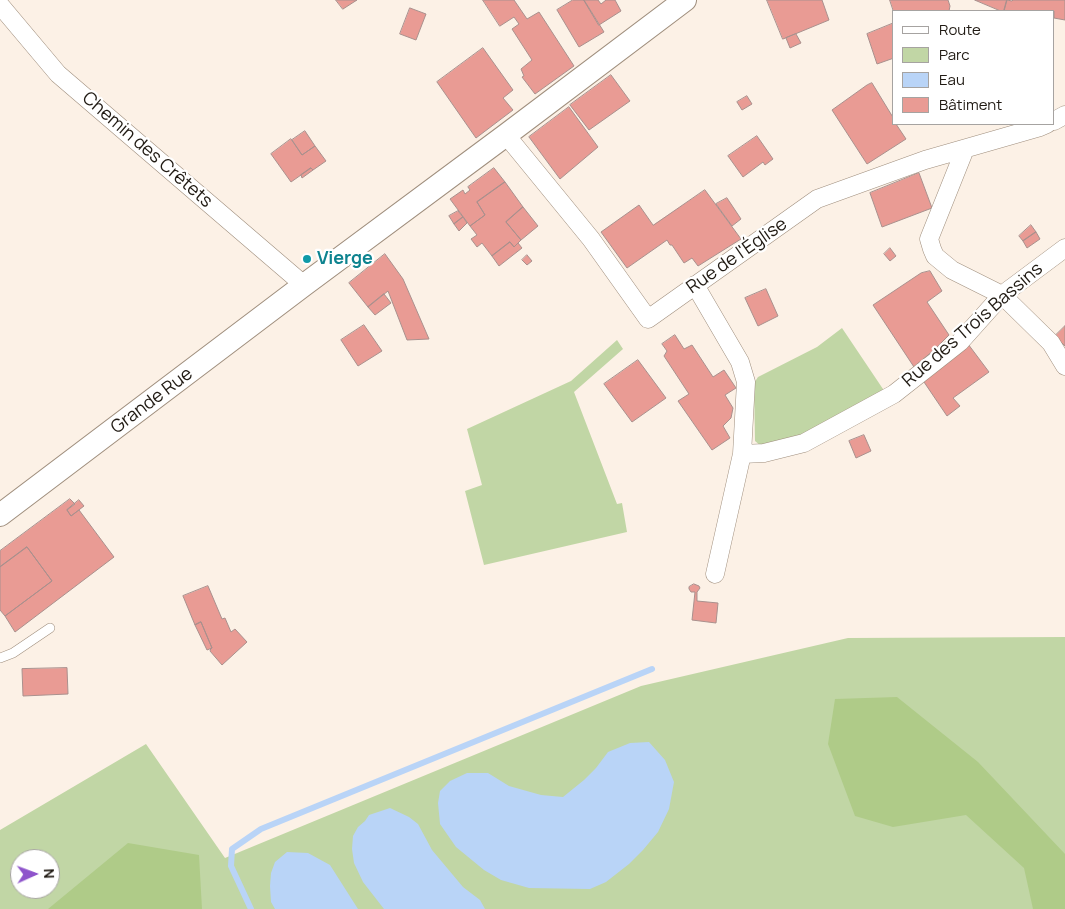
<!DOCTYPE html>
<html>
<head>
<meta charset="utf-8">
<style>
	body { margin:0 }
	#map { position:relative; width:1065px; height:909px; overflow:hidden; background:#fcf1e6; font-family:Manrope,sans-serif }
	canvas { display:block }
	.legend { position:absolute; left:892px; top:10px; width:162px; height:115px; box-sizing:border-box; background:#fff; border:1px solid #a6a3a1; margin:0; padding:6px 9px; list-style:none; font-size:15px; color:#201a13 }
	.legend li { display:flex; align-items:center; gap:10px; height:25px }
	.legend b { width:25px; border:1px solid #a6a3a1 }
	.north { position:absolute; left:10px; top:849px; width:50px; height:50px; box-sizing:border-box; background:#fff; border:1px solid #a6a3a1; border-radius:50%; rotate:88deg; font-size:14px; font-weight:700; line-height:20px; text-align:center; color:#201a13 }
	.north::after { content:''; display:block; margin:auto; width:18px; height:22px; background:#8e54cb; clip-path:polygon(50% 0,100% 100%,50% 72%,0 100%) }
</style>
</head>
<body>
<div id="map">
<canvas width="1065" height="909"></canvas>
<ul class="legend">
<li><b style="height:6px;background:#fff"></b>Route</li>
<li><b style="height:14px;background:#c1d6a5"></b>Parc</li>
<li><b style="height:14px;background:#b9d4f7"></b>Eau</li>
<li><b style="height:14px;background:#e99b94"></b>Bâtiment</li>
</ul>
<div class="north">N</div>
</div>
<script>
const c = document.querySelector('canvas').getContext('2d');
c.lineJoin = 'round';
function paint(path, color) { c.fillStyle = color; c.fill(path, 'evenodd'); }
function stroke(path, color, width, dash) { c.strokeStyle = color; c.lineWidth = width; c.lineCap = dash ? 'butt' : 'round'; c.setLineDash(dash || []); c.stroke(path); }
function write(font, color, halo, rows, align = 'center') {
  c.font = font + ' Manrope,sans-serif'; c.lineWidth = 4.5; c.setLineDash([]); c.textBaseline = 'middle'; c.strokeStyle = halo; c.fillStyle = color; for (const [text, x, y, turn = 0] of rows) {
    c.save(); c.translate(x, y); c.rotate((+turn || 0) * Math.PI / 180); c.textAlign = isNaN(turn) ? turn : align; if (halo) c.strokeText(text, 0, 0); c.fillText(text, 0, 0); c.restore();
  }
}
paint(new Path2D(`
	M 842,328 L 885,392 L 802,438 L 761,446 L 755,441 L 754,383 L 758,377 L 817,347 Z
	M 617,340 L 623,349 L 574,392 L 617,504 L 622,503 L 627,532 L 484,565 L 465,491 L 482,485 L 467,429 L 571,381 Z
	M 1065,637 L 1065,909 L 0,909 L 0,830 L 146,744 L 225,858 L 641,686 L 848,638 ZM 20,859 L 50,859 L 50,889 L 20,889 Z`), '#c1d6a5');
paint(new Path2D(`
	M 897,697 L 978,762 L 1065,854 L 1065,909 L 1033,909 L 1024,868 L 966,815 L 893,827 L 855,816 L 828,744 L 835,699 Z
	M 128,843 L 199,855 L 202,909 L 48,909 Z`), '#afcb88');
paint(new Path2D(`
	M 649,742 L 665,760 L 674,782 L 669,809 L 658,832 L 643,850 L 629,864 L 606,882 L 590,889 L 529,888 L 501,880 L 484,870 L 456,847 L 440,824 L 438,803 L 440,791 L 450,781 L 467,773 L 488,773 L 509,786 L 541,795 L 563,797 L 584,780 L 596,768 L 608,752 L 630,743 Z
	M 390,808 L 409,817 L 418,824 L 432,850 L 463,887 L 480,900 L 485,909 L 384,909 L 363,882 L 354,863 L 352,849 L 353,836 L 358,827 L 365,821 L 369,815 Z
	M 287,852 L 308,853 L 330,865 L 358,909 L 275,909 L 271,902 L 270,886 L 271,873 L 275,862 Z`), '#b9d4f7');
stroke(new Path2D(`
	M 251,909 L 231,866 L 232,849 L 261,829 L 652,669`), '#b9d4f7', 6);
const building = new Path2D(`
	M 336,0 L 357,0 L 343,9 Z
	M 483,0 L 514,0 L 527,19 L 539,12 L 574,66 L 535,94 L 522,77 L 524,76 L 521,69 L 532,60 L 512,29 L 519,24 L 514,17 L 500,26 Z
	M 573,0 L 584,0 L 604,32 L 579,47 L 557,10 Z
	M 584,0 L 598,0 L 601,4 L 606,0 L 615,0 L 621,11 L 599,25 Z
	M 767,0 L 822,0 L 829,20 L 783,39 Z
	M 890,0 L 948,0 L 950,6 L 949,11 L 894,12 Z
	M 975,0 L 1007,0 L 1004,11 L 1001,11 Z
	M 1007,0 L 1012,1 L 1013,0 L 1065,0 L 1065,20 L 1054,18 L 1054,11 L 1004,11 Z
	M 410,8 L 426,14 L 416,40 L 400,34 Z
	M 894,23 L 894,58 L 877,64 L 867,34 Z
	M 796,34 L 801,43 L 790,48 L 786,38 Z
	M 483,48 L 513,90 L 503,98 L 513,110 L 476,138 L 437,82 Z
	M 611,75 L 630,101 L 589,130 L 570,105 Z
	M 872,83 L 894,119 L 894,124 L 896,124 L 906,139 L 867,164 L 832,110 L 867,85 Z
	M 747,96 L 752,104 L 742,110 L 737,102 Z
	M 569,107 L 598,147 L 560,179 L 529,137 Z
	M 305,131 L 315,146 L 302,155 L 292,140 Z
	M 757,136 L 773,159 L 765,165 L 763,162 L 743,177 L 728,156 Z
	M 291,139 L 302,155 L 315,146 L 326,161 L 313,170 L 311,168 L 291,182 L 271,154 Z
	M 311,168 L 313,170 L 302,178 L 301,175 Z
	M 494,168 L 505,182 L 477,202 L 485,215 L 470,226 L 450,199 L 463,190 L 465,194 L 470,190 L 468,187 Z
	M 919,173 L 932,208 L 882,227 L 870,193 Z
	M 505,182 L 523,207 L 506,222 L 521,240 L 514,247 L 510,242 L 492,256 L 482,243 L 477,247 L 471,239 L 477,235 L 470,226 L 485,215 L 477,202 Z
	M 705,190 L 741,239 L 698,266 L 692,258 L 684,263 L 672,245 L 670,245 L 667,240 L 627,268 L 601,232 L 639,205 L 653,225 Z
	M 727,198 L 741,219 L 732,226 L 716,204 Z
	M 523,207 L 538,226 L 521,240 L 506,222 Z
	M 458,211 L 463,217 L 454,224 L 449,216 Z
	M 463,217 L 467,223 L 459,231 L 454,224 Z
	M 1031,225 L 1036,232 L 1023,241 L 1019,236 Z
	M 1036,232 L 1040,239 L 1027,248 L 1023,241 Z
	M 510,242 L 514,247 L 518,243 L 522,248 L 499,266 L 492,256 Z
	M 890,248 L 896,256 L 890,261 L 884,254 Z
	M 385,254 L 403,279 L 429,339 L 407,340 L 388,291 L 368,307 L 349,283 Z
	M 527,255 L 532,261 L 527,265 L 522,260 Z
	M 930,271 L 942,291 L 927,302 L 949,335 L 935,349 L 914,367 L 873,305 L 921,273 Z
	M 766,289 L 778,316 L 758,326 L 745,298 Z
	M 384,294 L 391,303 L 375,315 L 368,307 Z
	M 364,325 L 382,351 L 358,366 L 341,340 Z
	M 1065,326 L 1065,346 L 1055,336 Z
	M 675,335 L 684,349 L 692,345 L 713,377 L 724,370 L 736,388 L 725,395 L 733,408 L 731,418 L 723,426 L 730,438 L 712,450 L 678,401 L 689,394 L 664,356 L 667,351 L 662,344 Z
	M 968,344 L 989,372 L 953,398 L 960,406 L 947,416 L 922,379 Z
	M 638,360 L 666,398 L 632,422 L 604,384 Z
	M 864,435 L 871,451 L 856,458 L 849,441 Z
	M 70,499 L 75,504 L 67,510 L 71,516 L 79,510 L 114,557 L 15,632 L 5,616 L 52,581 L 27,547 L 0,567 L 0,551 Z
	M 79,500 L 84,506 L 71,516 L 67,510 Z
	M 27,547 L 52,581 L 5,616 L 0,610 L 0,567 Z
	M 694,584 L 699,586 L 700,588 L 697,592 L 697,601 L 718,603 L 716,623 L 692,620 L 695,592 L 691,592 L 689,589 L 689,587 Z
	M 208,586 L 222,619 L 225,618 L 231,632 L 235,629 L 247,642 L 222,665 L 210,651 L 211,648 L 212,648 L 201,622 L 195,625 L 183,596 Z
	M 201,622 L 212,648 L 207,650 L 195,625 Z
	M 67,668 L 68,694 L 23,696 L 22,669 Z`);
paint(building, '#e99b94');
stroke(building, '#a9908d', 1);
const service = new Path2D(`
	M 0,658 L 13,653 L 50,628`);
const minor = new Path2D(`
	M 0,5 L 58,74 L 304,285
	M 1054,121 L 1065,115
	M 506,135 L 591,239 L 648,319 L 817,199 L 925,160 L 1040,127 L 1047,124
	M 965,149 L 929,239 L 932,249 L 935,256 L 952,270 L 1002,295 L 1051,343 L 1065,366
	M 695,285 L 740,362 L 746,382 L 742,454 L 715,574
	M 742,454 L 764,453 L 804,443 L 894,394 L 960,342 L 1002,295 L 1065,248`);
const tertiary = new Path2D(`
	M 0,515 L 304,285 L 506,135 L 685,0`);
stroke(service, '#9f8e7d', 10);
stroke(minor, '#9f8e7d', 19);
stroke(tertiary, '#9f8e7d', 24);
stroke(service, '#fff', 9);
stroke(minor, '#fff', 18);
stroke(tertiary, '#fff', 22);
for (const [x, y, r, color] of [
	[307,259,5,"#0f9aa8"]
]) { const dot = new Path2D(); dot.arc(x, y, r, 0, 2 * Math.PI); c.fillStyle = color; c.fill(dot); stroke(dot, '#fff', 2); }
write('18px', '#201a13', '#fff', [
	["Chemin des Crêtets",147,150,41],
	["Rue de l'Église",737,256,-35],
	["Rue des Trois Bassins",973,325,-41],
	["Grande Rue",152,401,-37]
]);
write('bold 18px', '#0d838f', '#fff', [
	["Vierge",317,259]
], 'left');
</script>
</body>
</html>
